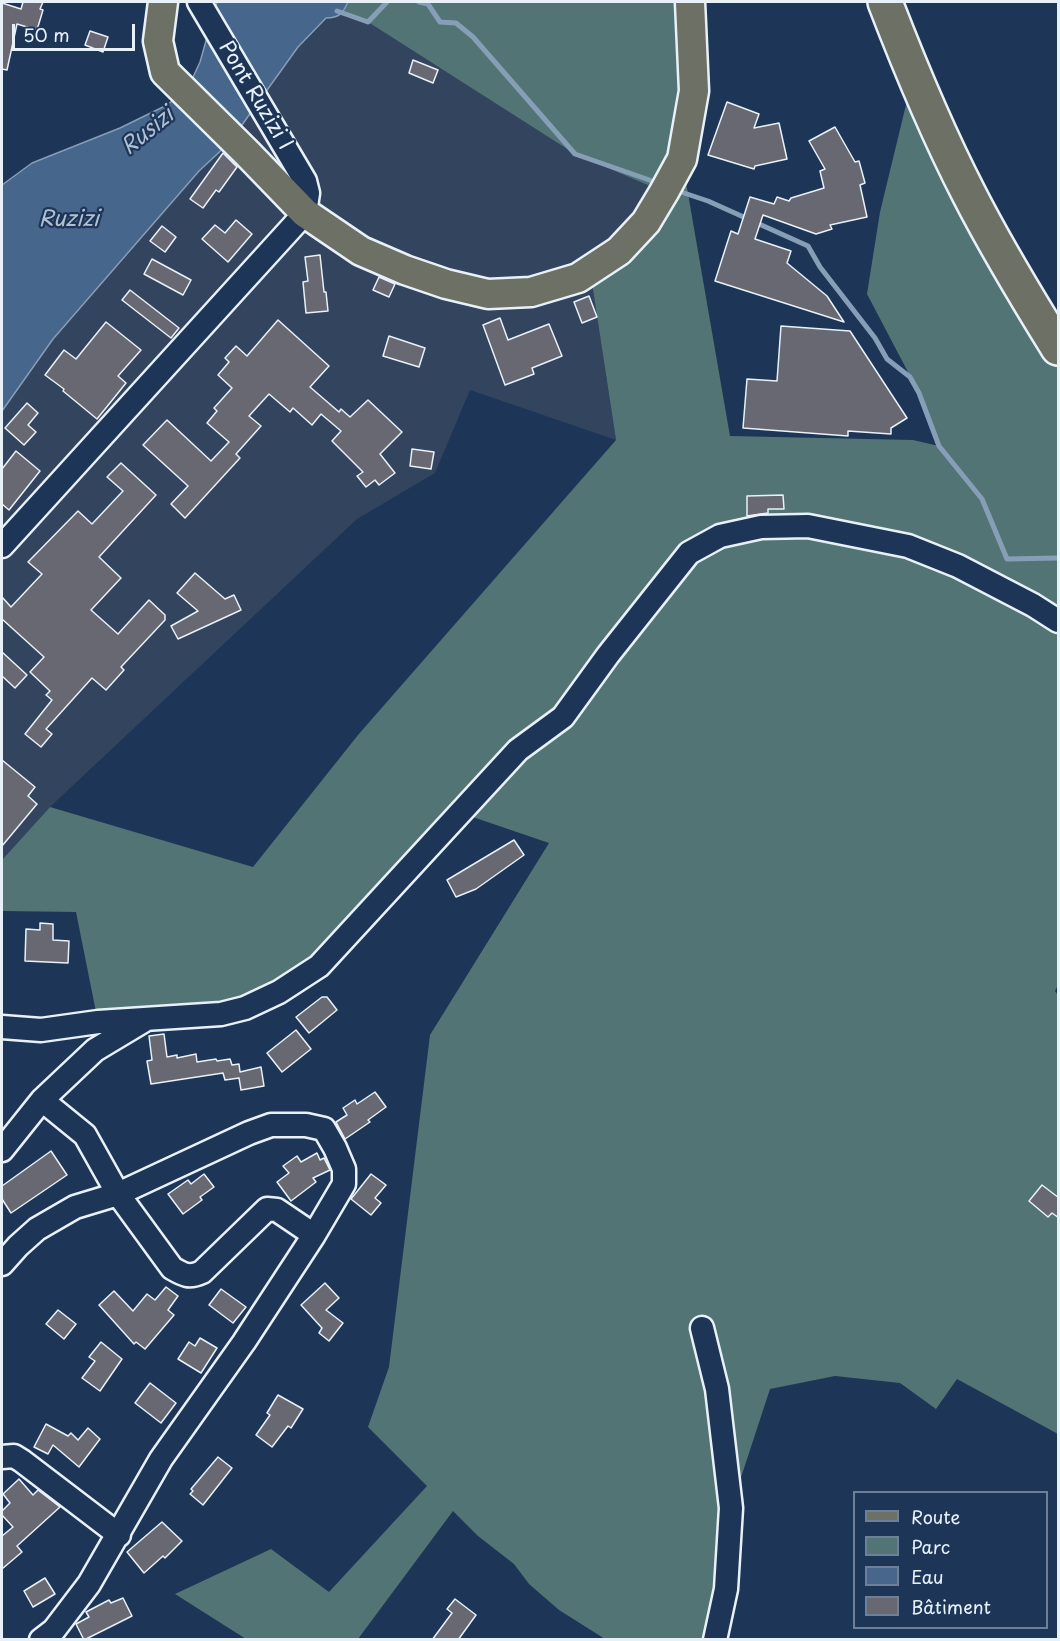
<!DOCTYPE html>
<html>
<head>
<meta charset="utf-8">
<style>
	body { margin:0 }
	#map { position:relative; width:1060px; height:1641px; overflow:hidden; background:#1d3557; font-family:"Playpen Sans",sans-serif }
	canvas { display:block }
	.frame { position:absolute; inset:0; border:3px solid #e8f1f8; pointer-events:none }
	.legend { position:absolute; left:853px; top:1491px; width:195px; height:138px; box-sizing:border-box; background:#1d3557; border:2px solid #6e8097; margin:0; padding:8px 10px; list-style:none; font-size:18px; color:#e8f1f8 }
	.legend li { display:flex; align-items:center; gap:12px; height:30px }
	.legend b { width:30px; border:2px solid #6e8097 }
	.scale { position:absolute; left:12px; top:24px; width:123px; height:27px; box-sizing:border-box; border:3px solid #e8f1f8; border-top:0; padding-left:8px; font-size:18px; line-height:21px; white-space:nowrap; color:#e8f1f8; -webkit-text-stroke:4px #1d3557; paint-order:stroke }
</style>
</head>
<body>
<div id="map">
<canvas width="1060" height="1641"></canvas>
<div class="frame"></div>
<ul class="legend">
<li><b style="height:8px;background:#6c7065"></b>Route</li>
<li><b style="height:16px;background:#527474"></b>Parc</li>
<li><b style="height:16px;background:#46668c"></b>Eau</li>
<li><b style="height:16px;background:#676871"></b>Bâtiment</li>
</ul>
<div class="scale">50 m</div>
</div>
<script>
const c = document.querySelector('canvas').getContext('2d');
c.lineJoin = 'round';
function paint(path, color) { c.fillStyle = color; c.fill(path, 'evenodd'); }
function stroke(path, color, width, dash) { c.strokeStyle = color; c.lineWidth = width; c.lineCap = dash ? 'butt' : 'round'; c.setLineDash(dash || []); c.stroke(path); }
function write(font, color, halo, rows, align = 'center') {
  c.font = font + ' "Playpen Sans",sans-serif'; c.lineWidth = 4.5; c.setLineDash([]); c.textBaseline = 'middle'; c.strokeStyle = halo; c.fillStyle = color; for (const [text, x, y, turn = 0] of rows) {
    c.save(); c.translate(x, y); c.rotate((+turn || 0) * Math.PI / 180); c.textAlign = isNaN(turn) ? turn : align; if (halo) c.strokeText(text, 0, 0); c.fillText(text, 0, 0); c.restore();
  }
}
paint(new Path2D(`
	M 343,13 L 368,22 L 575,154 L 664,192 L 590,270 L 616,440 L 470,390 L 435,473 L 357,519 L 50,807 L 2,860 L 2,411 L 53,339 L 199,171 L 229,143 L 298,47 L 326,18 L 334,18 Z`), '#33445f');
paint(new Path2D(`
	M 348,2 L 690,2 L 682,159 L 730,436 L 913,440 L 939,446 L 919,393 L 867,294 L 880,212 L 913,76 L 1058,320 L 1058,985 L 1055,991 L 1058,995 L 1058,1434 L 957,1379 L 936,1409 L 900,1383 L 835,1376 L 770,1389 L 731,1508 L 715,1639 L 605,1639 L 559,1610 L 529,1584 L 514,1564 L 478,1536 L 453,1511 L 358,1639 L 246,1639 L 175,1594 L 271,1549 L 329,1592 L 427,1486 L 368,1427 L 389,1367 L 430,1035 L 549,843 L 461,813 L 367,916 L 245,1008 L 98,1022 L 76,912 L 2,911 L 2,860 L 50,807 L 253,867 L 358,735 L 616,440 L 590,270 L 664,192 L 575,154 L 368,22 L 343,13 Z`), '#527474');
const water = new Path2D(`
	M 217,2 L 348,2 C 343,13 340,18 326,18 L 298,47 L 229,143 L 199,171 L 53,339 L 2,411 L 2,185 L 32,163 L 120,128 L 167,105 L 188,88 L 200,62 Z`);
paint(water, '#46668c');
stroke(water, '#879eb7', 1.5);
stroke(new Path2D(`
	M 419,2 L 428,4 L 440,22 L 456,23 L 473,37 L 575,154 L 658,183
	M 337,11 L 368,22 L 387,2
	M 675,190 L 708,201 L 808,246 L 820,267 L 875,338 L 887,359 L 910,377 L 919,393 L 939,446 L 982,499 L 1007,559 L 1058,558`), '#879eb7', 5);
const building = new Path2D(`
	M 23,2 L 43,2 L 40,9 L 43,10 L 37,30 L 17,24 L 7,70 L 2,69 L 2,3 L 21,9 Z
	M 90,31 L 108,37 L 103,52 L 85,45 Z
	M 413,60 L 438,70 L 433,83 L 409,73 Z
	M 727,102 L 759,114 L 754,128 L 779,123 L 787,159 L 755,166 L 754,169 L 708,155 Z
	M 835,127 L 855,162 L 859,161 L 865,183 L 860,185 L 867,217 L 830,225 L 832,229 L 816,234 L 763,215 L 755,239 L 791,251 L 787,263 L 827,296 L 844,322 L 715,281 L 731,231 L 738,234 L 750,197 L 774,204 L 777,197 L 789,201 L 791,198 L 824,188 L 820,171 L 825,169 L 809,141 Z
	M 223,153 L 237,167 L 219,192 L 216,190 L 203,208 L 190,199 Z
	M 236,220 L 252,234 L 228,262 L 202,239 L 215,225 L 225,233 Z
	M 162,226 L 176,237 L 165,252 L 150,241 Z
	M 320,255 L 324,292 L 326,292 L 328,311 L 306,313 L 303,282 L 308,281 L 305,257 Z
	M 152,259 L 191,280 L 183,295 L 144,274 Z
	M 379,277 L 395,284 L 389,297 L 373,290 Z
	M 130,290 L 179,328 L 171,338 L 122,300 Z
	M 589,296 L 597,317 L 582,323 L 574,302 Z
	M 500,318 L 508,340 L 549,324 L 562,356 L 532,368 L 534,374 L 505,385 L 483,325 Z
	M 278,320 L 329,366 L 310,387 L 339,412 L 341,409 L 350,417 L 368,400 L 402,432 L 380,454 L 395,473 L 379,485 L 375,480 L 366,487 L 357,476 L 363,472 L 332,441 L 341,431 L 321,414 L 312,425 L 293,408 L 290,412 L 269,394 L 249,416 L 261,426 L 236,454 L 240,458 L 185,518 L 171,504 L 188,486 L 143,445 L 167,420 L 211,461 L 229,442 L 207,423 L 217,411 L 214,408 L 232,388 L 218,375 L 229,362 L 225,358 L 236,346 L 247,356 Z
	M 106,322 L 141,350 L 118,376 L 126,383 L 97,419 L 63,391 L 64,389 L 45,375 L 64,350 L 76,359 Z
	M 781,326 L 850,331 L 907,418 L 891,428 L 891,434 L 848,431 L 848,436 L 743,428 L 747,379 L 777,381 Z
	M 389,336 L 425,348 L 419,367 L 383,356 Z
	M 27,403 L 38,413 L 28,425 L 36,432 L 24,445 L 5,428 Z
	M 412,449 L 434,452 L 431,469 L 410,466 Z
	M 16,451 L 40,471 L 9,510 L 2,504 L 2,469 Z
	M 121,463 L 156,495 L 99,557 L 121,578 L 91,610 L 118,634 L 149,600 L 165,615 L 165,620 L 121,667 L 124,670 L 106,690 L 92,678 L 46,729 L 52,734 L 41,747 L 25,734 L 52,700 L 46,695 L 50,691 L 30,672 L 44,657 L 2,619 L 2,597 L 11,607 L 42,574 L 28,562 L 78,511 L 92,524 L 123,491 L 107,477 Z
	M 783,495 L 784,509 L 768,509 L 768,513 L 747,516 L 747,496 Z
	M 195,573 L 225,599 L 234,595 L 241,610 L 178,639 L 171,626 L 198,611 L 177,593 Z
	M 2,652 L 27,675 L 15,688 L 2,676 Z
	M 2,760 L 35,787 L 28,796 L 37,804 L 2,846 Z
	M 514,840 L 524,855 L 476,889 L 456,897 L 447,880 Z
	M 40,923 L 53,924 L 53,940 L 69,941 L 68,963 L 25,961 L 26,929 L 40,930 Z
	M 322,997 L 327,997 L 337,1010 L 309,1033 L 296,1017 Z
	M 296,1030 L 311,1049 L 282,1072 L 267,1053 Z
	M 164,1034 L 167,1057 L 177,1055 L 177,1058 L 196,1054 L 197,1062 L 216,1059 L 217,1061 L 230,1059 L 232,1065 L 239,1064 L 240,1072 L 261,1067 L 264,1086 L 241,1090 L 239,1078 L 225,1080 L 223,1073 L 151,1084 L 147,1061 L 152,1060 L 149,1036 Z
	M 375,1092 L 386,1107 L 368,1120 L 370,1122 L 345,1139 L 336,1122 L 347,1115 L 343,1108 L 355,1100 L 357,1104 Z
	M 51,1151 L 67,1175 L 11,1213 L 2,1199 L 2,1186 Z
	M 317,1153 L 320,1160 L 324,1158 L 330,1170 L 313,1178 L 316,1182 L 291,1201 L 277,1182 L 289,1173 L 283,1166 L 297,1156 L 301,1162 Z
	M 204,1174 L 214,1187 L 200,1197 L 202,1200 L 183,1214 L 168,1194 L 188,1180 L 191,1184 Z
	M 371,1174 L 386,1185 L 375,1198 L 381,1203 L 371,1215 L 351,1199 Z
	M 1042,1185 L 1059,1198 L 1059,1218 L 1052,1213 L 1048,1217 L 1029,1201 Z
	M 325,1283 L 339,1298 L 326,1310 L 343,1323 L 329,1341 L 319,1333 L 322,1328 L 301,1305 Z
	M 166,1287 L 178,1296 L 168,1310 L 174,1315 L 145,1349 L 136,1342 L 134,1344 L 99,1305 L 114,1291 L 133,1311 L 147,1294 L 155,1300 Z
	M 221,1289 L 246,1307 L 233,1323 L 209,1305 Z
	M 58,1310 L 76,1324 L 64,1339 L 46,1324 Z
	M 200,1338 L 217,1348 L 201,1373 L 178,1359 L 189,1342 L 195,1346 Z
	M 101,1342 L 122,1359 L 100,1391 L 82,1378 L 95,1361 L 89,1357 Z
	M 150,1383 L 176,1403 L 161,1423 L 135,1403 Z
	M 278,1395 L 303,1409 L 291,1428 L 288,1426 L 272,1447 L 256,1435 L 270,1415 L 267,1413 Z
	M 46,1424 L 68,1436 L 71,1433 L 78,1440 L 88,1428 L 100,1439 L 79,1467 L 53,1445 L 48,1454 L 34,1447 Z
	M 218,1457 L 232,1468 L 203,1505 L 190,1494 L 193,1491 L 191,1489 Z
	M 19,1479 L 33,1495 L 38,1490 L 60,1507 L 17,1546 L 22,1552 L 2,1569 L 2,1536 L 13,1527 L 2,1515 L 2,1511 L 10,1503 L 3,1494 Z
	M 162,1522 L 182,1541 L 165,1558 L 163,1556 L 144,1573 L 127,1552 Z
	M 45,1578 L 55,1594 L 33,1607 L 24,1591 Z
	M 123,1598 L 132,1616 L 84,1640 L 76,1624 L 89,1617 L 86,1612 L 109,1600 L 111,1603 Z
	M 455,1599 L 476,1615 L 458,1640 L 432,1640 L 452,1613 L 447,1609 Z`);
paint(building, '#676871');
stroke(building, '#e8f1f8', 1.5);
const minor = new Path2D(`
	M 2,546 L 305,213 L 308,193 L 305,181 L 199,2
	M 2,1027 L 41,1030 L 98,1022 L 221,1014 L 245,1008 L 279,992 L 319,966 L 518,750 L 563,717 L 608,655 L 689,553 L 720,536 L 761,527 L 808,526 L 908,546 L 958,566 L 1033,605 L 1058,621
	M 42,1100 L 85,1135 L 118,1194 L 172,1268 C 184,1275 189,1278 202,1272 L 267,1209 L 277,1210 L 314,1235
	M 2,1150 L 42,1100 L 95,1050 L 145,1020
	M 2,1264 L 18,1246 L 37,1229 L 75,1207 L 118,1194 L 249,1133 L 271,1125 L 306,1125 L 324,1129 L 335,1148 L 344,1169 L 344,1184 L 314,1235 L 244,1342 L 161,1459 L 89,1584 L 54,1630 L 41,1640
	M 702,1328 L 717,1389 L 731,1508 L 726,1589 L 715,1640
	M 2,1457 L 14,1456 L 22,1461 L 119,1535`);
const major = new Path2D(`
	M 163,2 L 158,41 L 165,72 L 247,153 L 305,213 L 361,251 L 405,270 L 446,284 L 488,294 L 531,292 L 578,278 L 619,251 L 646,222 L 664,192 L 682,159 L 694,91 L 690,2`);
const highway = new Path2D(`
	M 885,2 C 910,67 937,132 969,194 C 996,247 1027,298 1058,348`);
stroke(minor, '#e8f1f8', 27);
stroke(major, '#e8f1f8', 33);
stroke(highway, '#e8f1f8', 38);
stroke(minor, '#1d3557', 22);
stroke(major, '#6c7065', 28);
stroke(highway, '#6c7065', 33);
write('21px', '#e8f1f8', '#1d3557', [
	["Pont Ruzizi I",255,96,59]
]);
write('italic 22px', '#afc0d2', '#1d3557', [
	["Rusizi",148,132,-39],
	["Ruzizi",69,220]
]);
</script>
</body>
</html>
